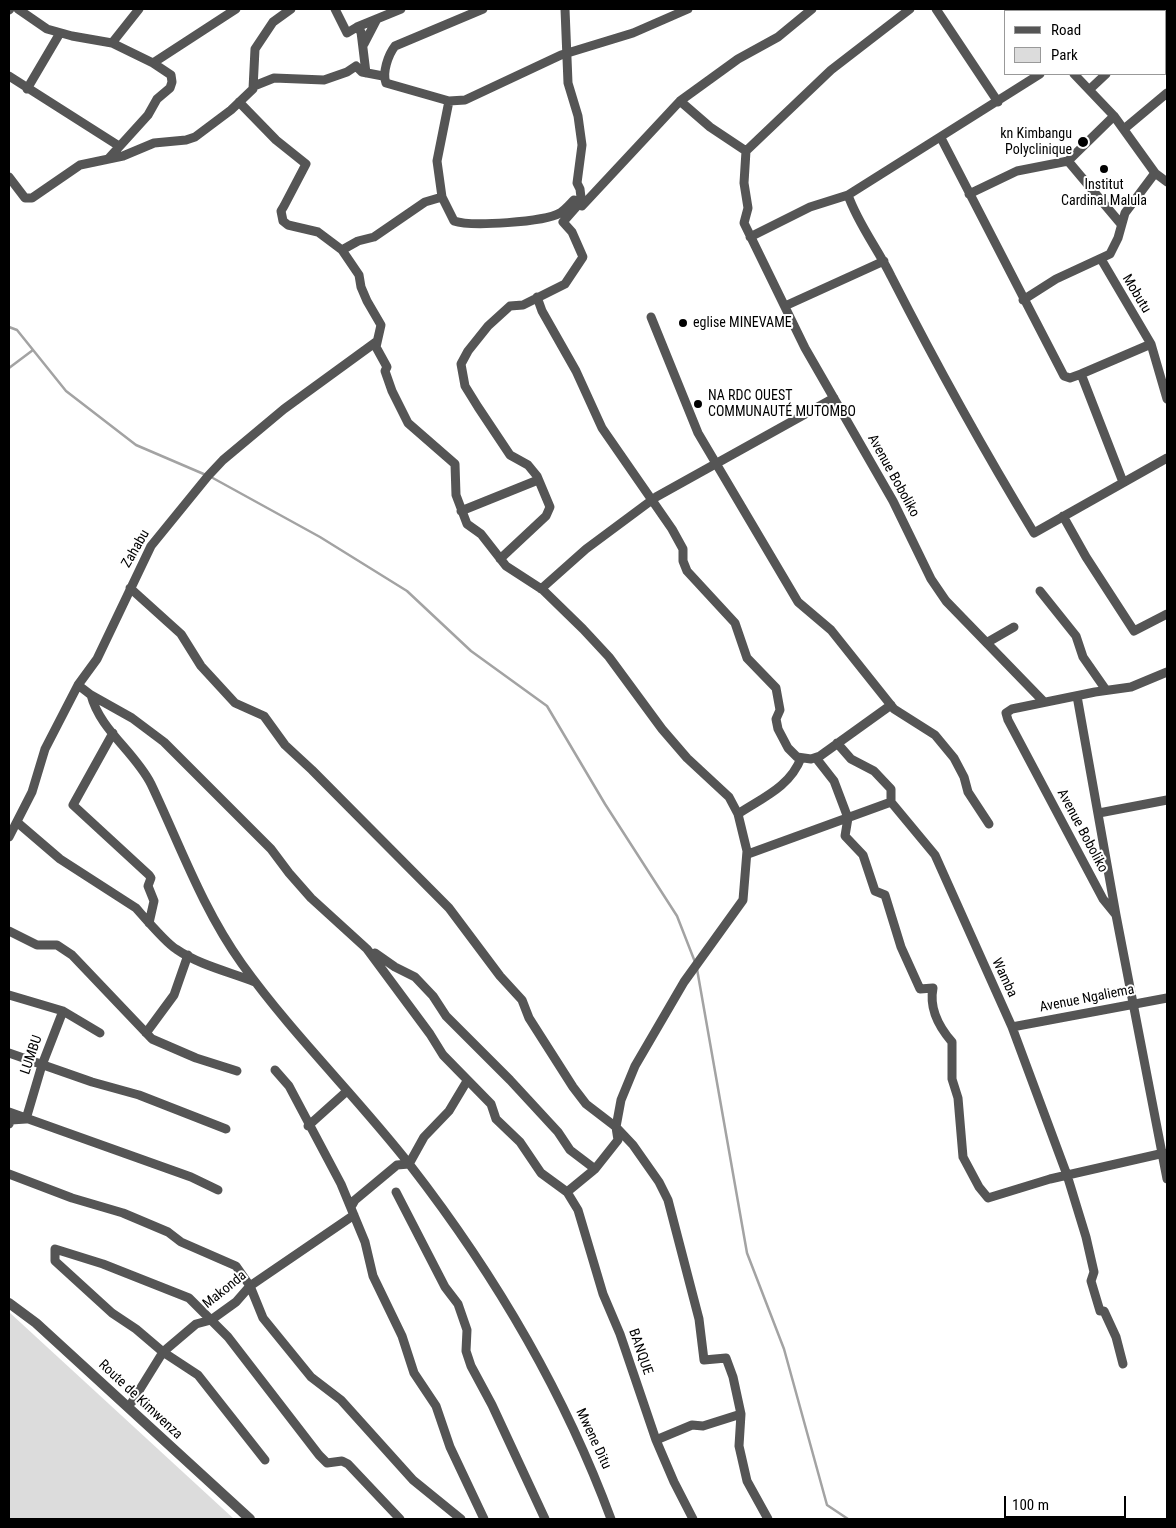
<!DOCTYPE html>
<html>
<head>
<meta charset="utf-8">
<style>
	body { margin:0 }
	#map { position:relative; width:1176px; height:1528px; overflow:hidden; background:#fff; font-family:"Roboto Condensed",sans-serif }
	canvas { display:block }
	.frame { position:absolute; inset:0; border:10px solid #000; pointer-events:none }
	.legend { position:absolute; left:1004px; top:10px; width:162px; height:65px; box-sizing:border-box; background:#fff; border:1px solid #999; margin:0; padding:6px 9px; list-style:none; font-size:15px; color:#000 }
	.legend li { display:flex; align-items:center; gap:10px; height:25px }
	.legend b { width:25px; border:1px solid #999 }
	.scale { position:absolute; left:1004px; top:1496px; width:122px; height:22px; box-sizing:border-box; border:2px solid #000; border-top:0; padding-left:6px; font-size:15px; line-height:18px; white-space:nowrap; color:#000; -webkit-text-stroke:4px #fff; paint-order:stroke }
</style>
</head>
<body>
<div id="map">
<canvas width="1176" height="1528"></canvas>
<div class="frame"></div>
<ul class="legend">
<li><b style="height:6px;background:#555"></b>Road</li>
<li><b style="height:14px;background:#dcdcdc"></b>Park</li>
</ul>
<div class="scale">100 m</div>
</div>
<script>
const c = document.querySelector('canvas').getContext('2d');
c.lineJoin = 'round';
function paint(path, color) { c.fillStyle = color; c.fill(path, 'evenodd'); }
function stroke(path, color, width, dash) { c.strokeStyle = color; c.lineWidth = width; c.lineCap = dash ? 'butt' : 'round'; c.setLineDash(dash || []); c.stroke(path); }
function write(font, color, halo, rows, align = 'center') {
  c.font = font + ' "Roboto Condensed",sans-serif'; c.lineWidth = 4; c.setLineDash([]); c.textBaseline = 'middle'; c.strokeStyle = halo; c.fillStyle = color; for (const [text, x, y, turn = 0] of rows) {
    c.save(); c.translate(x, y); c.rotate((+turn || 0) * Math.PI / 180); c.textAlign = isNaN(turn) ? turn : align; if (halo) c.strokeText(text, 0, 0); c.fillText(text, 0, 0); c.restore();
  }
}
paint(new Path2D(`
	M 9,1312 L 234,1519 L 9,1519 Z`), '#dcdcdc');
stroke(new Path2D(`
	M 9,327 L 17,330 L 66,391 L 136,445 L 206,475
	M 9,368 L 33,350
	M 211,477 L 320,537 L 407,591 L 471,651 L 547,706 L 605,804 L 677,916 L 695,962
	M 697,969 L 747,1253 L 784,1349 L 827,1505 L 848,1519`), '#a3a3a3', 2.5);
stroke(new Path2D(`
	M 18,9 L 47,29 L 72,36 L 112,43 L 153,63 L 171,75 L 172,82 L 170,88 L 157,99 L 148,115 L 109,158
	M 335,9 L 347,33 L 357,27 L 361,32 L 366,73
	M 483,9 L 395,46 C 388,55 382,73 386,83 L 449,101 L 465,100 L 561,55 L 633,33 L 688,9
	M 565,9 L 568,83 L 578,116 L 582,145 L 577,183 L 580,189 L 582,206
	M 936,9 L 998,102
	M 1015,9 L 1017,11
	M 1157,9 L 1159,11
	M 9,10 L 10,9
	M 1090,11 L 1093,9
	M 1165,17 L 1167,19
	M 357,27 L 401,9
	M 112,43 L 139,9
	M 364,44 L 377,19
	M 153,63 L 236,9
	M 1074,74 L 1114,116 L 1155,173 L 1167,182
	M 9,76 L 119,146
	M 254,86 L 274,78 L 324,80 L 347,72 L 356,66 L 362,72 L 383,76
	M 27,89 L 60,33
	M 1090,89 L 1106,74
	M 449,101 L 437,161 L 442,197 L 454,221 C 471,227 544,222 560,213 C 565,210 570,204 574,200 L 578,205 L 563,222 L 572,232 L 583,257 L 565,284 L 523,305 L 510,306 L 488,326 L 468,351 L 461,364 L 465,386 L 478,407 L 510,455 L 528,465 L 537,476 L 550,507 L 546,516 L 500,559
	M 680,101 L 710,127 L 746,151
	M 239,102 L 276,140 L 306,164 L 284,206 L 281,211 L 283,221 L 288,225 L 318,232 L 342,250 L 359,275 L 361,287 L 367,301 L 381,325 L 376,347 L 387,367 L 385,371 L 392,391 L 408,423 L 455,464 L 456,495 L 467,524 L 481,534 L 506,566 L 543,590 L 583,629 L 609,657 L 662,729 L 687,758 L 729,797 L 738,814 L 747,851 L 743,900 L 684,982 L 635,1066 L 621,1100 L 616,1127 L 618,1140 L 595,1169 L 567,1192
	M 1124,129 L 1167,93
	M 941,138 L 1064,376 L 1070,378 L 1081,374 L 1151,344
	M 746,151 L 744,183 L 748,208 L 744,223 L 805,348 L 893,501 L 931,579 L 946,601 L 1044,702
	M 746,151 L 831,70 L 910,9
	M 1068,161 L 1121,224
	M 9,177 L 25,198 L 32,198 L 80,165 L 123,156 L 154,143 L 186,140 L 195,137 L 231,110 L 253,89 L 255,49 L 273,22 L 291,9
	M 969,194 L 1017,171 L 1068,161 L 1114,116
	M 848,195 C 858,224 878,249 891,276 C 936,364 983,449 1034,533 L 1167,458
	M 582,206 L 680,101 L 738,59 L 778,37 L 812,9
	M 750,237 L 810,207 L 848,195 L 1040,74
	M 342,250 L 358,241 L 374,237 L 425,202 L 442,197
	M 1101,259 L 1151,344 L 1167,399
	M 537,297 L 542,311 L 576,371 L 602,428 L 672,529 L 683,549 L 683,561 L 687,571 L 735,623 L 747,658 L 776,688 L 780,710 L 776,719 L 778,729 L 788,748 L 797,757 L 811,759 L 820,756 L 891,705
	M 1023,300 L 1056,279 L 1110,254 L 1118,238 L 1125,213 L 1155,173
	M 785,306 L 884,261
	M 651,317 L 698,433 L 798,602 L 831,630 L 894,709 L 935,735 L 954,758 L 964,777 L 968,792 L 989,824
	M 1081,374 L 1123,482
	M 461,511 L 538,480
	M 1063,516 L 1086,557 L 1134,631 L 1167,614
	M 130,588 L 181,634 L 201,666 L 235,703 L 264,716 L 285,745 L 312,770 L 449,908 L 500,976 L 522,1000 L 529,1018 L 573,1087 L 586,1104 L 616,1127 L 633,1145 L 659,1182 L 668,1200 L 699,1319 L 704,1360 L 726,1358 L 733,1377 L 741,1414 L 739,1446 L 747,1481 L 768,1519
	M 541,589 L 586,549 L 656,497 L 834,398
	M 1040,591 L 1076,636 L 1083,657 L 1106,690
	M 988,642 L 1014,627
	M 78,685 L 91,695 C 100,730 135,752 151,784 C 180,845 202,908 242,964 C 293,1035 356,1096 410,1165 C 493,1272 564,1392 611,1519
	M 91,695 L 132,718 L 164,742 L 271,849 L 289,873 L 311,898 L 367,949 L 430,1034 L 443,1055 L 491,1104 L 496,1119 L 520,1142 L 541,1173 L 567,1192 L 578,1210 L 603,1294 L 620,1334 L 656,1440 L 674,1482 L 693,1519
	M 1077,696 L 1116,915 L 1167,1179
	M 113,733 L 73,805 L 149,875 L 151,878 L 148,886 L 154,901 L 149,923
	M 837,743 L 851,759 L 874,771 L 891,789 L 891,802 L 935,855 L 1012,1027 L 1067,1175 L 1086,1237 L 1094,1272 L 1091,1281 L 1100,1311 L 1104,1311 L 1116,1337 L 1123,1364
	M 816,758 L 834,781 L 848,818 L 845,836 L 863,855 L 875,891 L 885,895 L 901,947 L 920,989 L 933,988 C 929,1008 939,1027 952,1042 L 952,1079 L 958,1098 L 963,1157 L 979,1187 L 988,1198 L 1050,1179 L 1164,1153
	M 1099,813 L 1167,800
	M 738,814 C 762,798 790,787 801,758
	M 18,823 L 60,859 L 136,908 C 144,917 166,943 176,949 C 199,965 230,972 255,982
	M 9,837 L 32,792 L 45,749 L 78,685 L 97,659 L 151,546 L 208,476 L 223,460 L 284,409 L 376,342
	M 748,854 L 891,802
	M 1116,915 L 1103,899 L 1008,720 L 1006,713 L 1012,709 L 1095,692 L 1131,687 L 1167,672
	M 9,931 L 37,945 L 57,945 L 72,955 L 152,1039 L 196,1058 L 237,1071
	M 375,953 L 395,967 L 415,977 L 433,996 L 446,1016 L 510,1080 L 558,1132 L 570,1150 L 595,1169
	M 9,995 L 63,1011 L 100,1033
	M 1012,1027 L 1167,998
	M 146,1033 L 174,995 L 188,955
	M 9,1053 L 92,1082 L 139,1095 L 226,1129
	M 275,1070 L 289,1086 L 341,1184 L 365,1242 L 373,1276 L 402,1336 L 414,1373 L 436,1406 L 450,1447 L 484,1519
	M 9,1112 L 191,1177 L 218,1190
	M 9,1124 L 11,1120 L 26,1119 L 42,1065 L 63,1011
	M 308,1126 L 347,1091
	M 9,1174 L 72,1198 L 123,1213 L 168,1232 L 181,1242 L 236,1266 L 250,1286 L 263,1318 L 311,1377 L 341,1400 L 413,1480 L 461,1519
	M 396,1192 L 445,1287 L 458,1304 L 467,1330 L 466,1351 L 471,1366 L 492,1405 L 545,1519
	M 351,1207 L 355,1200 L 397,1165 L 409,1164 L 424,1137 L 449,1111 L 467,1081
	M 132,1402 L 163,1352 L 196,1324 L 211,1320 L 236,1302 L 250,1286 L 354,1215
	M 656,1440 L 692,1425 L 703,1426 L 741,1414
	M 265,1460 L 198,1375 L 163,1352 L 136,1329 L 112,1313 L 55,1261 L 55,1249 L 103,1264 L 189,1298 L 228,1337 L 319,1455 L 327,1463 L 342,1461 L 348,1464 L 400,1519`), '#555', 9);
stroke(new Path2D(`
	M 9,1303 L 36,1323 L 250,1519`), '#555', 10);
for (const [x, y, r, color] of [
	[1083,142,6,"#000"],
	[1104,169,5,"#000"],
	[683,323,5,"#000"],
	[698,404,5,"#000"]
]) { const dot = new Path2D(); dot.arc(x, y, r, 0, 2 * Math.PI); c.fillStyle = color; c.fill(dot); stroke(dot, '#fff', 2); }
write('14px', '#000', '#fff', [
	["kn Kimbangu",1072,134,"right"],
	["Polyclinique",1072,150,"right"],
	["Institut",1104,185,"center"],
	["Cardinal Malula",1104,201,"center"],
	["eglise MINEVAME",693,323],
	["NA RDC OUEST",708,396],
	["COMMUNAUTÉ MUTOMBO",708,412]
], 'left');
write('14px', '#000', '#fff', [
	["Mobutu",1136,294,59],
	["Avenue Boboliko",893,476,61],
	["Zahabu",136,549,-60],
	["Avenue Boboliko",1082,831,62],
	["Wamba",1004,978,65],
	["Avenue Ngaliema",1087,999,-11],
	["LUMBU",32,1055,-71],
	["Makonda",225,1290,-39],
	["BANQUE",640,1352,71],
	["Route de Kimwenza",140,1400,43],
	["Mwene Ditu",593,1439,65]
]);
</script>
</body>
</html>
